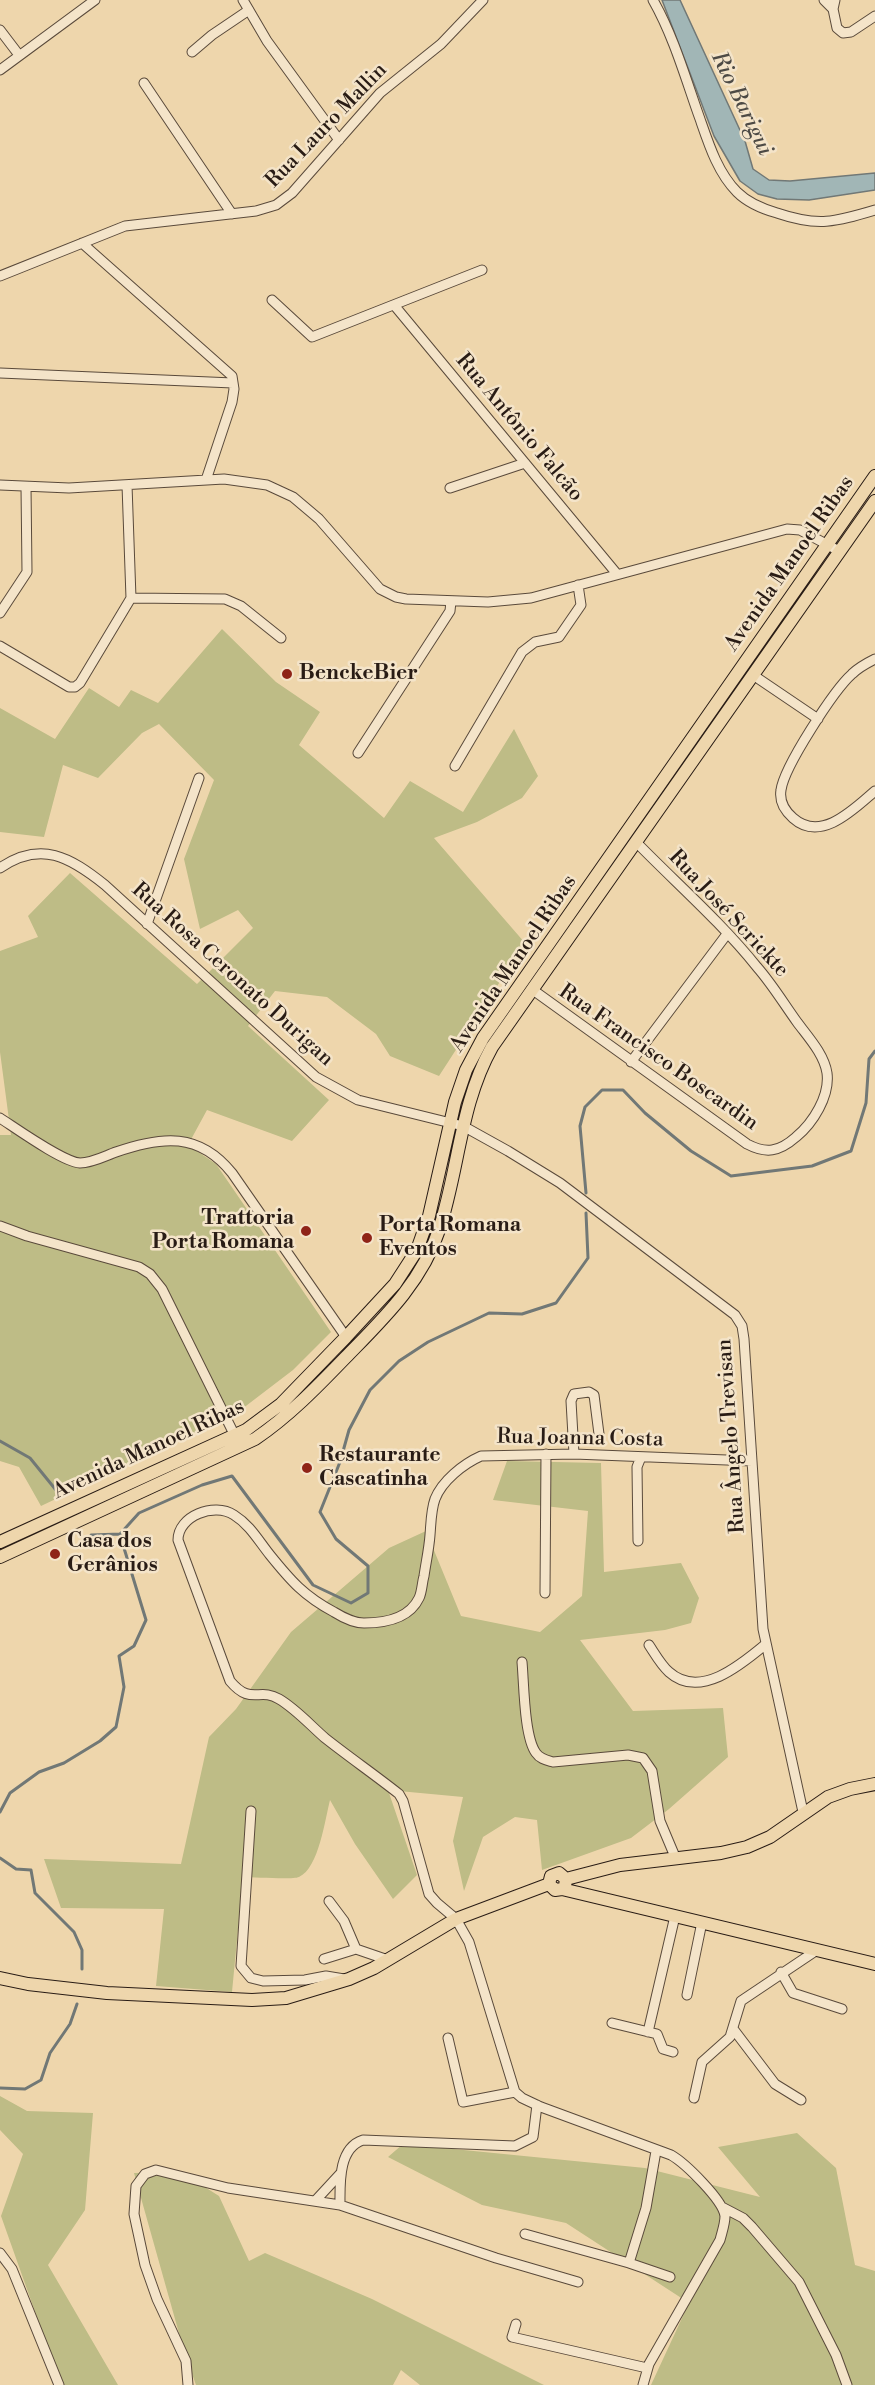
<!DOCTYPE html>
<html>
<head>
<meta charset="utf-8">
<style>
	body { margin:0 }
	canvas { display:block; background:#eed6ac }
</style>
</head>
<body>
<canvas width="875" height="2385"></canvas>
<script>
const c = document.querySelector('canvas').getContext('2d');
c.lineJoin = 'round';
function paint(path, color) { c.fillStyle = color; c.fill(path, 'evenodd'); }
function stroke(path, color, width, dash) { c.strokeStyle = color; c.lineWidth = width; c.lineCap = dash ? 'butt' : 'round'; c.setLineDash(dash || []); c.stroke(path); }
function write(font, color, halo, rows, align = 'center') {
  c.font = font + ' "Libre Bodoni",serif'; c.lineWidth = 5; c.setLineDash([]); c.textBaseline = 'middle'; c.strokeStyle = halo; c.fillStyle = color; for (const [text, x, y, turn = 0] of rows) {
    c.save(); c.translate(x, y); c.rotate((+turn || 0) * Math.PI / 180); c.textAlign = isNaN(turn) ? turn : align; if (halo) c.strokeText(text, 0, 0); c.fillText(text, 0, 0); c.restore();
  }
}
paint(new Path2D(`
	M 222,629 L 276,682 L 320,712 L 299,745 L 384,818 L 410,781 L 463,812 L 514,729 L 538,776 L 522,798 L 477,822 L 434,838 L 525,943 L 439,1076 L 390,1056 L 376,1034 L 327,997 L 275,991 L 248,1026 L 329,1100 L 292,1141 L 207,1110 L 188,1145 L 216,1164 L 331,1332 L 293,1370 L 238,1412 L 41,1506 L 19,1467 L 0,1461 L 0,1135 L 11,1135 L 0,1052 L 0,951 L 38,937 L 28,916 L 70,873 L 197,984 L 253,928 L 238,910 L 200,929 L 184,859 L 214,780 L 159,724 L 142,733 L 98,778 L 63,765 L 44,837 L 0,832 L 0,708 L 55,739 L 89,688 L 119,707 L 131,690 L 158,703 Z
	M 507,1461 L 601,1463 L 604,1572 L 681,1563 L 699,1598 L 691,1623 L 665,1630 L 580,1640 L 633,1711 L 723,1708 L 728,1757 L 669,1809 L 631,1838 L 542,1870 L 537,1820 L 515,1817 L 483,1837 L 464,1891 L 453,1841 L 463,1797 L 388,1790 L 417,1875 L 393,1899 L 355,1844 L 330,1800 C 325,1819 319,1868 299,1877 C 292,1880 254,1877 243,1877 L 232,1992 L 156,1986 L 164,1909 L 61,1908 L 44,1859 L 181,1864 L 209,1737 L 236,1709 L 291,1632 L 389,1548 L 426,1531 L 461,1616 L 540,1632 L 582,1596 L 588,1511 L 493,1500 Z
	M 0,2096 L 27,2111 L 93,2113 L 85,2210 L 48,2265 L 118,2385 L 61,2385 L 1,2216 L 23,2154 L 0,2130 Z
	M 797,2133 L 836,2168 L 855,2265 L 875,2271 L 875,2385 L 651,2385 L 689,2303 L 566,2223 L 482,2205 L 388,2157 L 403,2144 L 645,2168 L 760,2197 L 718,2147 Z
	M 181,2172 L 219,2196 L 249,2261 L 265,2253 L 372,2299 L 544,2385 L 420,2385 L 401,2370 L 393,2385 L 196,2385 L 184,2351 L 134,2173 Z`), '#bebc86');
const water = new Path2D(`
	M 662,0 L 680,0 L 745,141 L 753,169 L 769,180 L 790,181 L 875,173 L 875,190 L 809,200 L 777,199 L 758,194 L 740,181 L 714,136 Z`);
paint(water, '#a1b6b6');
stroke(water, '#717876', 1.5);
stroke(new Path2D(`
	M 586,1193 L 580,1126 L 585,1107 L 602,1090 L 623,1090 L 645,1113 L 691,1151 L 731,1176 L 812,1166 L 851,1151 L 866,1103 L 869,1059 L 875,1051
	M 0,1441 L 30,1458 L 60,1495
	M 91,1535 L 120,1534 L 139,1513 L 202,1485 L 232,1476 L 313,1585 L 351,1603 L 368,1593 L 368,1566 L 336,1539 L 320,1512 L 340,1462 L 349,1430 L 370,1390 L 399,1361 L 428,1342 L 489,1313 L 522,1314 L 556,1303 L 588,1258 L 586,1213
	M 0,1812 L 10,1793 L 39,1772 L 64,1763 L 100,1741 L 116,1727 L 124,1687 L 119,1656 L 134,1646 L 146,1620 L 120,1535
	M 0,1858 L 16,1869 L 31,1870 L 35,1893 L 74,1932 L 82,1950 L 82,1969
	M 0,2088 L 25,2089 L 41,2080 L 50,2053 L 70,2024 L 77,2004`), '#717876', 3);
const minor = new Path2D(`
	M 243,0 L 267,41 L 339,140
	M 653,0 C 674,37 686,80 700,119 C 709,145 718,173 737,192 C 748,203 763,209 777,213 C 818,227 835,222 875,210
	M 824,0 L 833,9 L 835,0
	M 833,9 L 837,28 L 843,33 L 851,32 L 875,16
	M 0,30 L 19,55
	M 192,52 L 212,35 L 249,10
	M 0,70 L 95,0
	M 144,83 L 232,214
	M 82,243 L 232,376 L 234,389 L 232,402 L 206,480
	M 0,276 L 125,226 L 256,211 L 276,205 L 292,193 L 380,93 L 441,44 L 483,0
	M 272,300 L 312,337 L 482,270
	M 394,305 L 617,574
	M 0,373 L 233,383
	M 0,485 L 69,488 L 224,479 L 267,485 L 293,497 L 319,519 L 380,589 L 396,597 L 406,599 L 488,602 L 531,598 L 787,529 L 800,530 L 839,551
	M 450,488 L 525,463
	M 131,598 L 225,599 L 241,606 L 281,638
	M 0,613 L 27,572 L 26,487
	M 0,646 L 69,687 L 75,687 L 80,683 L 131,598 L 127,485
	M 875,659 C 867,663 859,667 852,674 C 834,690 784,767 781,790 C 779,802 785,811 793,818 C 821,843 854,809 875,791
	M 753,675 L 818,719
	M 358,753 L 450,611 L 451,601
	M 455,766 L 522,652 L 535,642 L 559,637 L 581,605 L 578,585
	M 0,868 C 41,840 70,857 105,885 L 316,1077 L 358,1100 L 463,1126 L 508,1151 L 560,1183 L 735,1315 L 742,1326 L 744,1339 L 763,1629 L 803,1812
	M 147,924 L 199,778
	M 533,990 L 747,1144 C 766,1154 779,1152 796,1137 C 813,1123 830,1096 827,1073 C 824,1054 808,1037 797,1022 C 784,1004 772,984 757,967 C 721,922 676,883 636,842
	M 631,1062 L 727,934
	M 0,1118 C 17,1129 63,1162 80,1163 C 92,1163 105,1156 116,1152 C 162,1136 199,1132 232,1173 L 346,1337
	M 0,1226 L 27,1236 L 139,1267 L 150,1274 L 162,1289 L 235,1436
	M 574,1454 L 571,1401 L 574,1394 L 589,1392 L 594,1395 L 599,1434
	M 638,1541 L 637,1467 L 641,1457
	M 545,1593 L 546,1454
	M 649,1645 C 655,1654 661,1665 669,1672 C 700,1700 742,1664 766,1644
	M 522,1662 C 524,1683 524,1737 536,1753 C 540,1759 546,1760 553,1762 L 628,1755 L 643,1758 L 652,1771 L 660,1821 L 676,1859
	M 251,1811 L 241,1966 L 251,1978 L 263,1981 L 305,1980 L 326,1976 L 344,1979
	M 356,1949 L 388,1960
	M 324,1959 L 356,1949 L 344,1921 L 329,1901
	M 781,1972 L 793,1993 L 842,2009
	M 687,1995 L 702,1922
	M 612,2023 L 657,2034 L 663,2049 L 673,2052
	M 734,2030 L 775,2084 L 801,2100
	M 648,2032 L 675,1916
	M 448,2038 L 463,2102 L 515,2092
	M 694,2098 L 702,2062 L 730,2037 L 741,2001 L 817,1950
	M 316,2200 L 340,2174
	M 340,2205 C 340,2184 338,2148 363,2140 L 515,2146 L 533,2137 L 537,2105
	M 722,2207 L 743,2218 L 752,2227 L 799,2282 L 836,2355 L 847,2385
	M 525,2234 L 629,2263 L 670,2277
	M 0,2253 L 12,2269 L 59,2385
	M 629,2263 L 646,2208 L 656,2151
	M 516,2324 L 512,2337 L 647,2368
	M 188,2385 L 186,2361 L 157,2299 L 145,2265 L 134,2214 L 136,2186 L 145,2174 L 156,2170 L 228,2188 L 340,2205 L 496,2258 L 578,2282
	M 643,2385 L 649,2364 L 720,2240 C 722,2232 725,2224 725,2216 C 723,2200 685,2163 671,2155 L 541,2107 L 522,2098 L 515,2092 L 469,1942 L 456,1919 L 437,1903 L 429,1894 L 403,1801 L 399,1794 C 375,1775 349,1757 325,1738 C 310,1725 296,1709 279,1699 C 259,1687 251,1706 230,1681 L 178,1540 C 178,1516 214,1502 234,1515 C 250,1525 258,1540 270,1555 C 291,1581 304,1596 334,1612 C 342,1617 355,1623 364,1623 C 384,1623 409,1619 419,1598 C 422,1592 422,1583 424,1576 C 426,1562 429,1549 430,1535 C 431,1523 431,1510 435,1499 C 442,1481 463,1464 481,1456 L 574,1454 L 752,1461`);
const major = new Path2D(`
	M 0,1542 L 246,1430 L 281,1404 L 346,1337 L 395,1284 L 417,1250 L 429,1216 L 455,1102 L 466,1070 L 483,1038 L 875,476
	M 0,1557 L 255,1439 C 289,1416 317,1387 346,1357 C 383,1319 422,1282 439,1230 C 459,1169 460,1104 492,1047 L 875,501
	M 566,1879 L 620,1865 L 721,1853 L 747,1847 L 770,1837 L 828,1797 L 850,1789 L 875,1784
	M 549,1884 L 555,1890 L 562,1889 L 875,1964
	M 549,1884 L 551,1876 L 559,1873 L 566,1879 L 565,1886
	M 0,1978 L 28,1984 L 107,1993 L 252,2000 L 286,1998 L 349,1979 L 374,1968 L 456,1919 L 549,1884`);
stroke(minor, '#5a4a3b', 11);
stroke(major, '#291c15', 14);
stroke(minor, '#f4e4c9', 9);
stroke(major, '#eed6ac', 12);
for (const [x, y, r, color] of [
	[287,674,6,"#8f2418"],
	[306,1231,6,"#8f2418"],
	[367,1238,6,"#8f2418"],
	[307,1468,6,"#8f2418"],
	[55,1554,6,"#8f2418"]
]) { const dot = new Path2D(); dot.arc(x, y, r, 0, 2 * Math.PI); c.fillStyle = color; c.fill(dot); stroke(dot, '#f4e4c9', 2); }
write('21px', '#291c15', '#f4e4c9', [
	["Rua Lauro Mallin",327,126,-46],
	["Rua Antônio Falcão",519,428,50],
	["Avenida Manoel Ribas",790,564,-55],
	["Rua José Scrickte",728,914,47],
	["Avenida Manoel Ribas",514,964,-56],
	["Rua Rosa Ceronato Durigan",232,975,42],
	["Rua Francisco Boscardin",658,1058,35],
	["Rua Ângelo Trevisan",732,1436,-94],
	["Rua Joanna Costa",580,1439,1],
	["Avenida Manoel Ribas",149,1450,-25]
]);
write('bold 21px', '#291c15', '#f4e4c9', [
	["BenckeBier",299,674],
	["Trattoria",294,1219,"right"],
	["Porta Romana",294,1243,"right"],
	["Porta Romana",379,1226],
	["Eventos",379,1250],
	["Restaurante",319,1456],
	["Cascatinha",319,1480],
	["Casa dos",67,1542],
	["Gerânios",67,1566]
], 'left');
write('italic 22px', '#4d4a45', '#f4e4c9', [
	["Rio Barigui",741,104,64]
]);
</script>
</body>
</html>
